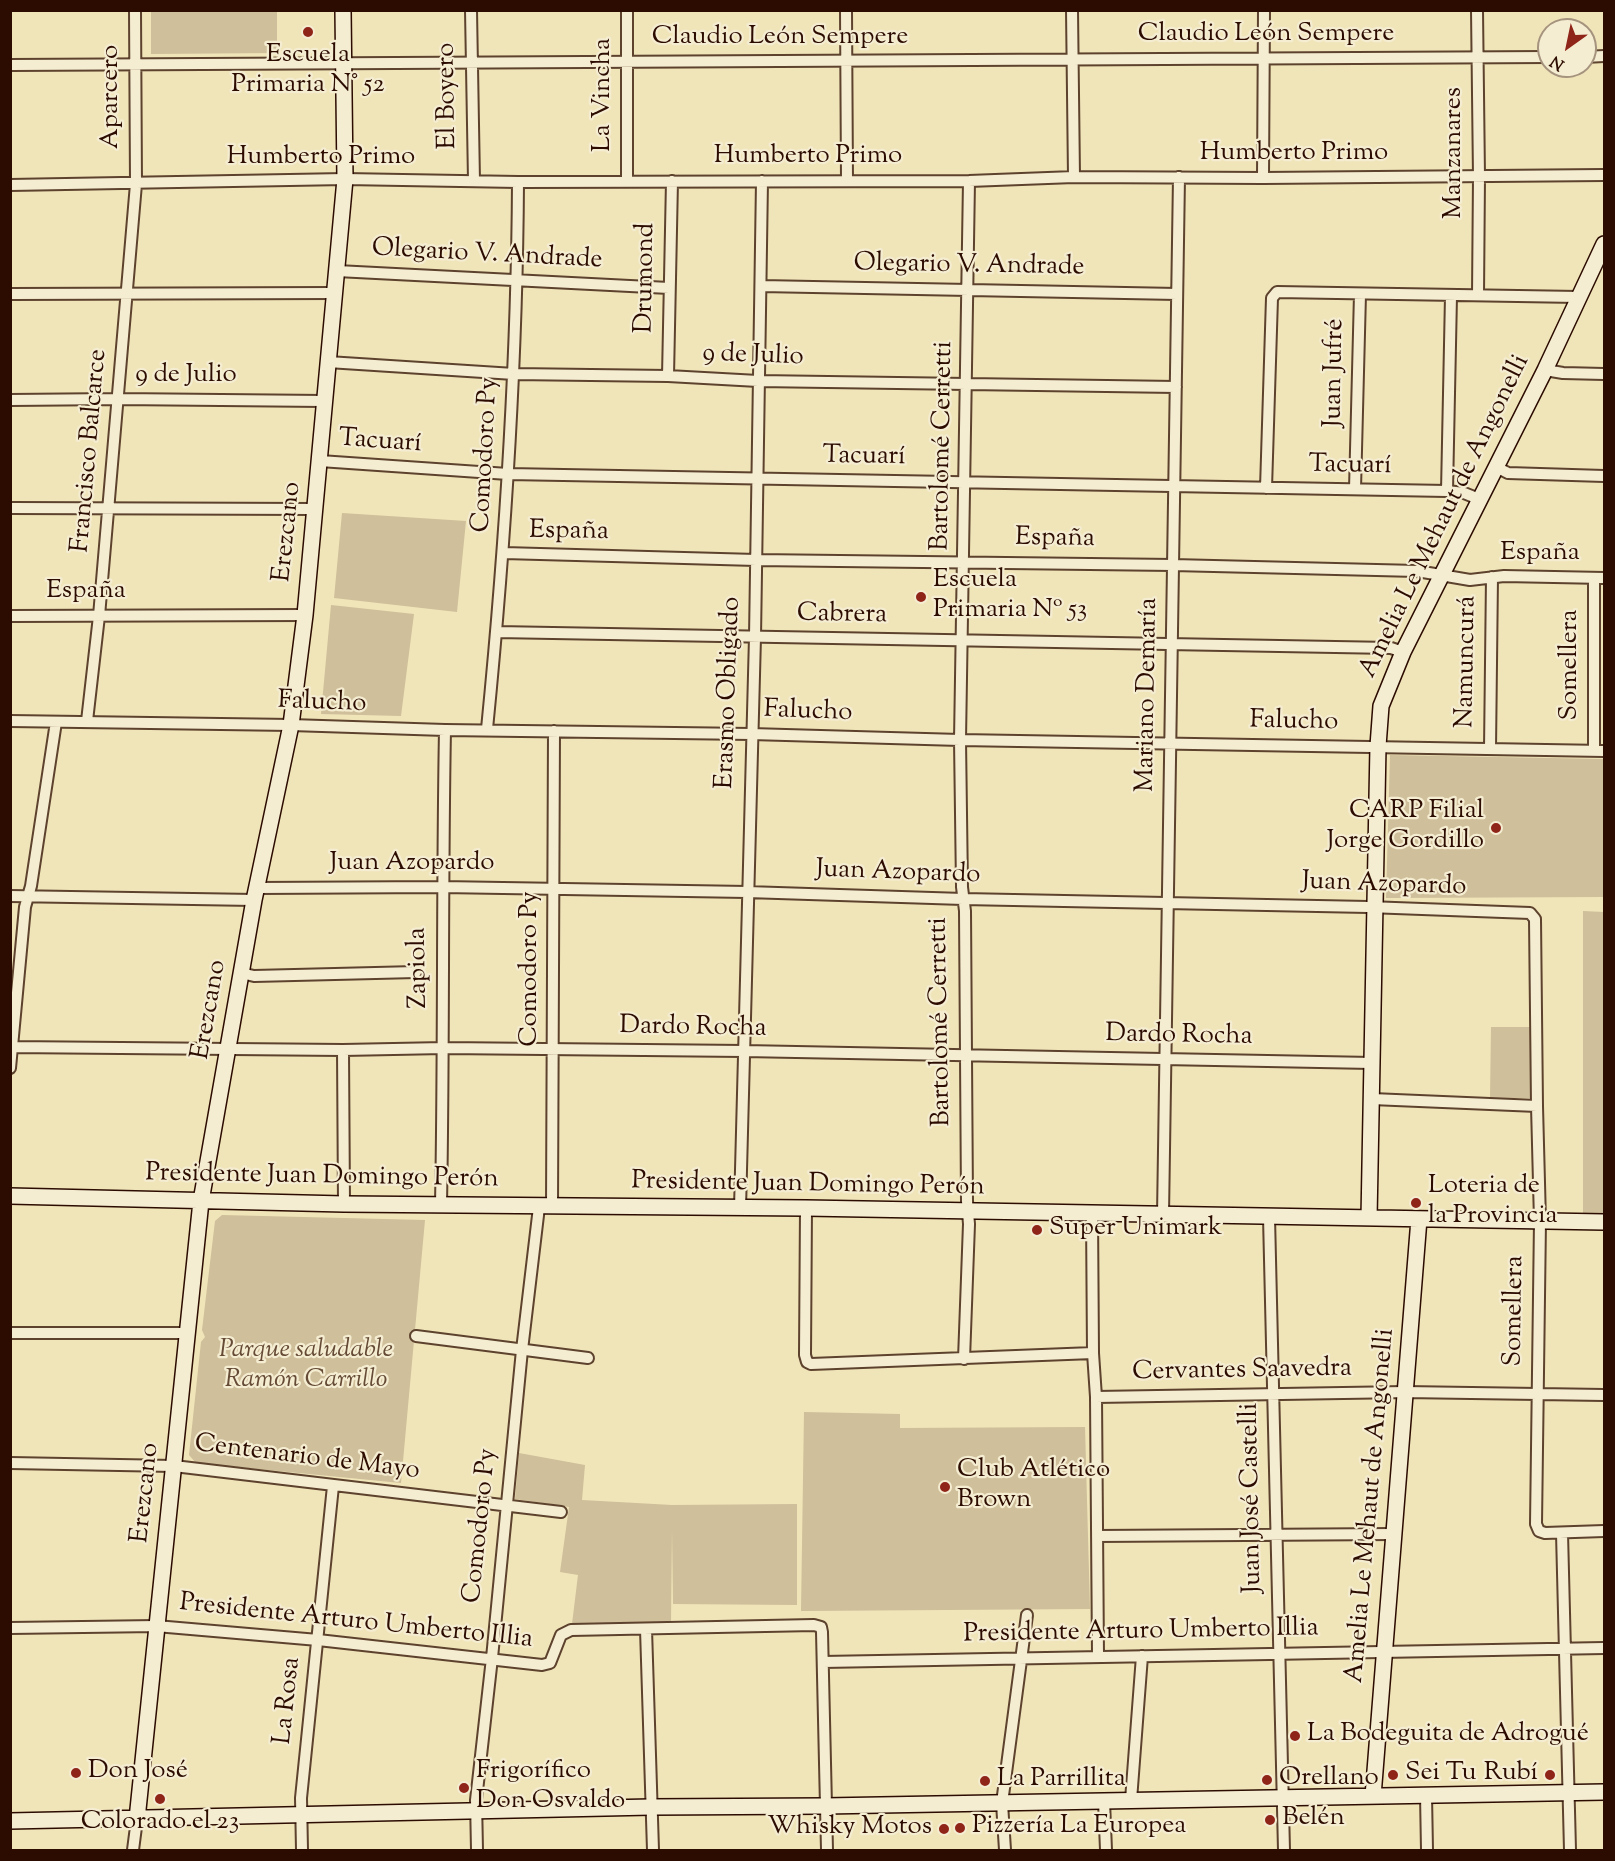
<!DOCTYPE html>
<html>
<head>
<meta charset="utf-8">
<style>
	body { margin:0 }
	#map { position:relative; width:1615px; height:1861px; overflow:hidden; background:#f0e4b9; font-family:"Sorts Mill Goudy",serif }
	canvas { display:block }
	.frame { position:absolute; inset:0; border:12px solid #2c0c00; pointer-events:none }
	.north { position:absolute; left:1537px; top:18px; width:60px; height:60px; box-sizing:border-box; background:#f5edd2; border:2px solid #a5937e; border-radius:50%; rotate:213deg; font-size:16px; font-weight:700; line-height:24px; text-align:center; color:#2c0c00 }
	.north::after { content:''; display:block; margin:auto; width:21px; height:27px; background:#8f2418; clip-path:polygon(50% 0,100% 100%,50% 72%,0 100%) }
</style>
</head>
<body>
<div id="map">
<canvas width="1615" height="1861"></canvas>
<div class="frame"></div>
<div class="north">N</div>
</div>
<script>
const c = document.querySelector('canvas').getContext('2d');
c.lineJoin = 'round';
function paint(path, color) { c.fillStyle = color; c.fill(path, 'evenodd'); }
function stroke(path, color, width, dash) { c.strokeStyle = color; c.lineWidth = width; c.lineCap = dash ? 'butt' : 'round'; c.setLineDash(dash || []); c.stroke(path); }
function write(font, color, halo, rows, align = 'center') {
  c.font = font + ' "Sorts Mill Goudy",serif'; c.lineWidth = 4.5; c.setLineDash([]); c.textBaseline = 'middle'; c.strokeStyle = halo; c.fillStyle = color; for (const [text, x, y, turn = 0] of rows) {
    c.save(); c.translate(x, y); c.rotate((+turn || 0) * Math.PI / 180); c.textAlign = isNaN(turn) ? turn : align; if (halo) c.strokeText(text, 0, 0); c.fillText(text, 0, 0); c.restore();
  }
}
paint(new Path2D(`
	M 151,11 L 277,11 L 277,53 L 151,54 Z
	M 342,513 L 466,521 L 457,612 L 334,598 Z
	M 331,605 L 414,614 L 401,716 L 321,714 Z
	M 1390,755 L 1604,759 L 1604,897 L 1386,898 Z
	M 1583,911 L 1604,912 L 1604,1218 L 1583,1217 Z
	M 1491,1027 L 1531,1027 L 1530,1098 L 1490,1098 Z
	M 222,1215 L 425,1220 L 401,1483 L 196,1463 L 189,1455 L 201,1342 L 205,1337 L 202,1330 L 215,1221 Z
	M 804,1412 L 900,1414 L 900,1428 L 1085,1427 L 1090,1609 L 801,1611 Z
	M 519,1453 L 585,1465 L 582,1500 L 672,1505 L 797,1504 L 797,1605 L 673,1604 L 672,1529 L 671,1622 L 572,1624 L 578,1575 L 560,1572 L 569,1507 L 515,1499 Z`), '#cfbf9a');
const street = new Path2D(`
	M 471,10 L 474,181
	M 846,10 L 847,181
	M 1072,10 L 1074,177
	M 1477,10 L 1479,177 L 1478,295
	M 1585,57 L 1604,56
	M 10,65 L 1549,57
	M 1263,178 L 1264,10
	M 627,180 L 627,10
	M 10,185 L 345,179 L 518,182 L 969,181 L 1074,177 L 1263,178 L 1604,175
	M 337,271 L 669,288
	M 761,286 L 1177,294
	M 10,294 L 335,293
	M 328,362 L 514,374 L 668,376 L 758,381 L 1176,387
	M 1545,370 L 1563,373 L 1604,374
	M 668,376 L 672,181
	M 10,400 L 118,399 L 324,401
	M 320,461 L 508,474 L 1447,491 L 1464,493 L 1479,499
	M 1496,467 L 1508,473 L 1604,476
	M 1266,488 L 1272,298 L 1277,292 L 1578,297
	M 1355,489 L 1360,294
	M 1447,491 L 1451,296
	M 10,508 L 315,509
	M 504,553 L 756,560 L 1173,565 L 1417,571 L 1470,580 L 1504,576 L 1604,578
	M 1594,578 L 1594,751
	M 10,616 L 305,615
	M 497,632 L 1391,648 L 1403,652
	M 10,721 L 291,725 L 445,730 L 751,734 L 960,740 L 1604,751
	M 87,721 L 99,616 L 136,184 L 135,10
	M 487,729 C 505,547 517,365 518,182
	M 1490,749 L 1492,577
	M 257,888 L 442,887 L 747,892 L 963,899 L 1368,907 L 1530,913 L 1535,919 L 1537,1106 L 1540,1221 L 1536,1524 L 1539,1531 L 1545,1533 L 1604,1531
	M 10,896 L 254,900
	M 241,973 L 254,976 L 416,972
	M 10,1047 L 343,1050 L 444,1048 L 744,1051 L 1372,1063
	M 343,1050 L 344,1204
	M 10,1068 L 25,907 L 31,886 L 56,722
	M 1372,1099 L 1537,1106
	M 441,1204 C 444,1046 442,888 445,730
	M 552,1207 L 554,731
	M 740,1208 L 755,637 L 762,181
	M 806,1208 L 805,1355 L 807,1362 L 811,1364 L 1093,1353
	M 1092,1214 L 1093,1353 L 1096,1397 L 1098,1656
	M 1163,1215 L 1179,177
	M 1269,1217 L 1284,1850
	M 10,1333 L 186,1333
	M 416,1336 L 588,1358
	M 964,1359 L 969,1224 L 967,1201 L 965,911 L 962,887 L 960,740 L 969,181
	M 1096,1397 L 1405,1392 L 1604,1395
	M 10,1463 L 174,1466 L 561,1512
	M 1562,1533 L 1570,1850
	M 1097,1536 L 1394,1534
	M 10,1628 L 156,1626 L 318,1640 L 542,1665 L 550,1663 L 561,1635 L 571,1630 L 814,1625 L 821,1627 L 822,1632 L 827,1850
	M 646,1629 L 653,1850
	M 823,1662 L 1604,1648
	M 1426,1795 L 1427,1850
	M 1131,1800 L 1142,1656
	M 1104,1801 L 1106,1850
	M 133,1850 L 137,1819
	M 302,1850 L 301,1798 L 333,1486
	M 477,1850 L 476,1800 L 492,1658 L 522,1350 L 539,1207
	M 1005,1850 L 1002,1803 L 1027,1615`);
const secondary = new Path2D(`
	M 10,1196 L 344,1204 L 806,1208 L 1604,1222
	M 1369,1218 L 1378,746 L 1381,706 L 1403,652 L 1545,370 L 1604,244
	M 1373,1796 L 1419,1219
	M 137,1819 L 201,1201 L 254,900 L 291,725 L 305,615 L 345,179 L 343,10
	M 10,1821 L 651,1807 L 825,1806 L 1604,1792`);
stroke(street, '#5d422e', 14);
stroke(secondary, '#2c0c00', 18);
stroke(street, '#f5edd2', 10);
stroke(secondary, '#f5edd2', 15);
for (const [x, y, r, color] of [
	[308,32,6,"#8f2418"],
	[921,597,6,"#8f2418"],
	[1496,828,6,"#8f2418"],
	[1416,1203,6,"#8f2418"],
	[1037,1230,6,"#8f2418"],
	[945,1487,6,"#8f2418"],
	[1295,1736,6,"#8f2418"],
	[76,1773,6,"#8f2418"],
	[1393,1775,6,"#8f2418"],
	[1550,1775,6,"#8f2418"],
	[1267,1780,6,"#8f2418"],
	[985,1781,6,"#8f2418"],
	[464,1788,6,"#8f2418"],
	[160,1799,6,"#8f2418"],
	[1270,1820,6,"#8f2418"],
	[960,1828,6,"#8f2418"],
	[944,1829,6,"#8f2418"]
]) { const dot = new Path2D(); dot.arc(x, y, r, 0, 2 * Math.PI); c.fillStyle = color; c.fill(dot); stroke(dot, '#f5edd2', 2); }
write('26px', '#2c0c00', '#f5edd2', [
	["Claudio León Sempere",1266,36],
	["Claudio León Sempere",780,39],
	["La Vincha",605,95,-90],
	["El Boyero",449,96,-91],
	["Aparcero",113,97,-90],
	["Manzanares",1456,153,-90],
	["Humberto Primo",1294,155],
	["Humberto Primo",808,158],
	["Humberto Primo",321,159],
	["Olegario V. Andrade",487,256,3],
	["Olegario V. Andrade",969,267,1],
	["Drumond",647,278,-89],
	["9 de Julio",753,357,2],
	["Juan Jufré",1336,373,-89],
	["9 de Julio",186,377],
	["Tacuarí",380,443,4],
	["Bartolomé Cerretti",944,446,-89],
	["Francisco Balcarce",91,451,-85],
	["Comodoro Py",487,455,-87],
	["Tacuarí",864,458,1],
	["Tacuarí",1350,467,1],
	["Amelia Le Mehaut de Angonelli",1446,517,-64],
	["Erezcano",289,532,-84],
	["España",569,533,1],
	["España",1055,540,1],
	["España",1540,555],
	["España",86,593],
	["Cabrera",842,616,1],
	["Namuncurá",1468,662,-89],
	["Somellera",1572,665,-90],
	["Erasmo Obligado",730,693,-88],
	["Mariano Demaría",1149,695,-89],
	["Falucho",322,704,2],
	["Falucho",808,713,2],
	["Falucho",1294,723,1],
	["Juan Azopardo",412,865],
	["Juan Azopardo",898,874,2],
	["Juan Azopardo",1384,886,2],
	["Zapiola",420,968,-91],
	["Comodoro Py",532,969,-90],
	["Erezcano",211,1010,-80],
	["Bartolomé Cerretti",942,1022,-91],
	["Dardo Rocha",693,1029,1],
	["Dardo Rocha",1179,1037,1],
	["Presidente Juan Domingo Perón",322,1178,1],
	["Presidente Juan Domingo Perón",808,1186,1],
	["Somellera",1516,1311,-89],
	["Cervantes Saavedra",1242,1372,-1],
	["Centenario de Mayo",307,1459,7],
	["Erezcano",147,1493,-84],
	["Juan José Castelli",1253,1498,-91],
	["Amelia Le Mehaut de Angonelli",1372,1506,-85],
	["Comodoro Py",482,1526,-84],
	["Presidente Arturo Umberto Illia",356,1623,6],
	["Presidente Arturo Umberto Illia",1141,1633,-1],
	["La Rosa",289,1701,-84]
]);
write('26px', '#2c0c00', '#f5edd2', [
	["Escuela",308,57,"center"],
	["Primaria N° 52",308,87,"center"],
	["Escuela",933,582],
	["Primaria Nº 53",933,612],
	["CARP Filial",1484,813,"right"],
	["Jorge Gordillo",1484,843,"right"],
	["Loteria de",1428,1188],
	["la Provincia",1428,1218],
	["Super Unimark",1049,1230],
	["Club Atlético",957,1472],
	["Brown",957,1502],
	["La Bodeguita de Adrogué",1307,1736],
	["Don José",88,1773],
	["Frigorífico",476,1773],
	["Don Osvaldo",476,1803],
	["Sei Tu",1405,1775],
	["Rubí",1538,1775,"right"],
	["Orellano",1279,1780],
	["La Parrillita",997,1781],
	["Belén",1282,1820],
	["Colorado el 23",160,1824,"center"],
	["Pizzería La Europea",972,1828],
	["Whisky Motos",932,1829,"right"]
], 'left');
write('italic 26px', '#654b36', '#f5edd2', [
	["Parque saludable",306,1352],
	["Ramón Carrillo",306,1382]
]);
</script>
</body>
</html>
